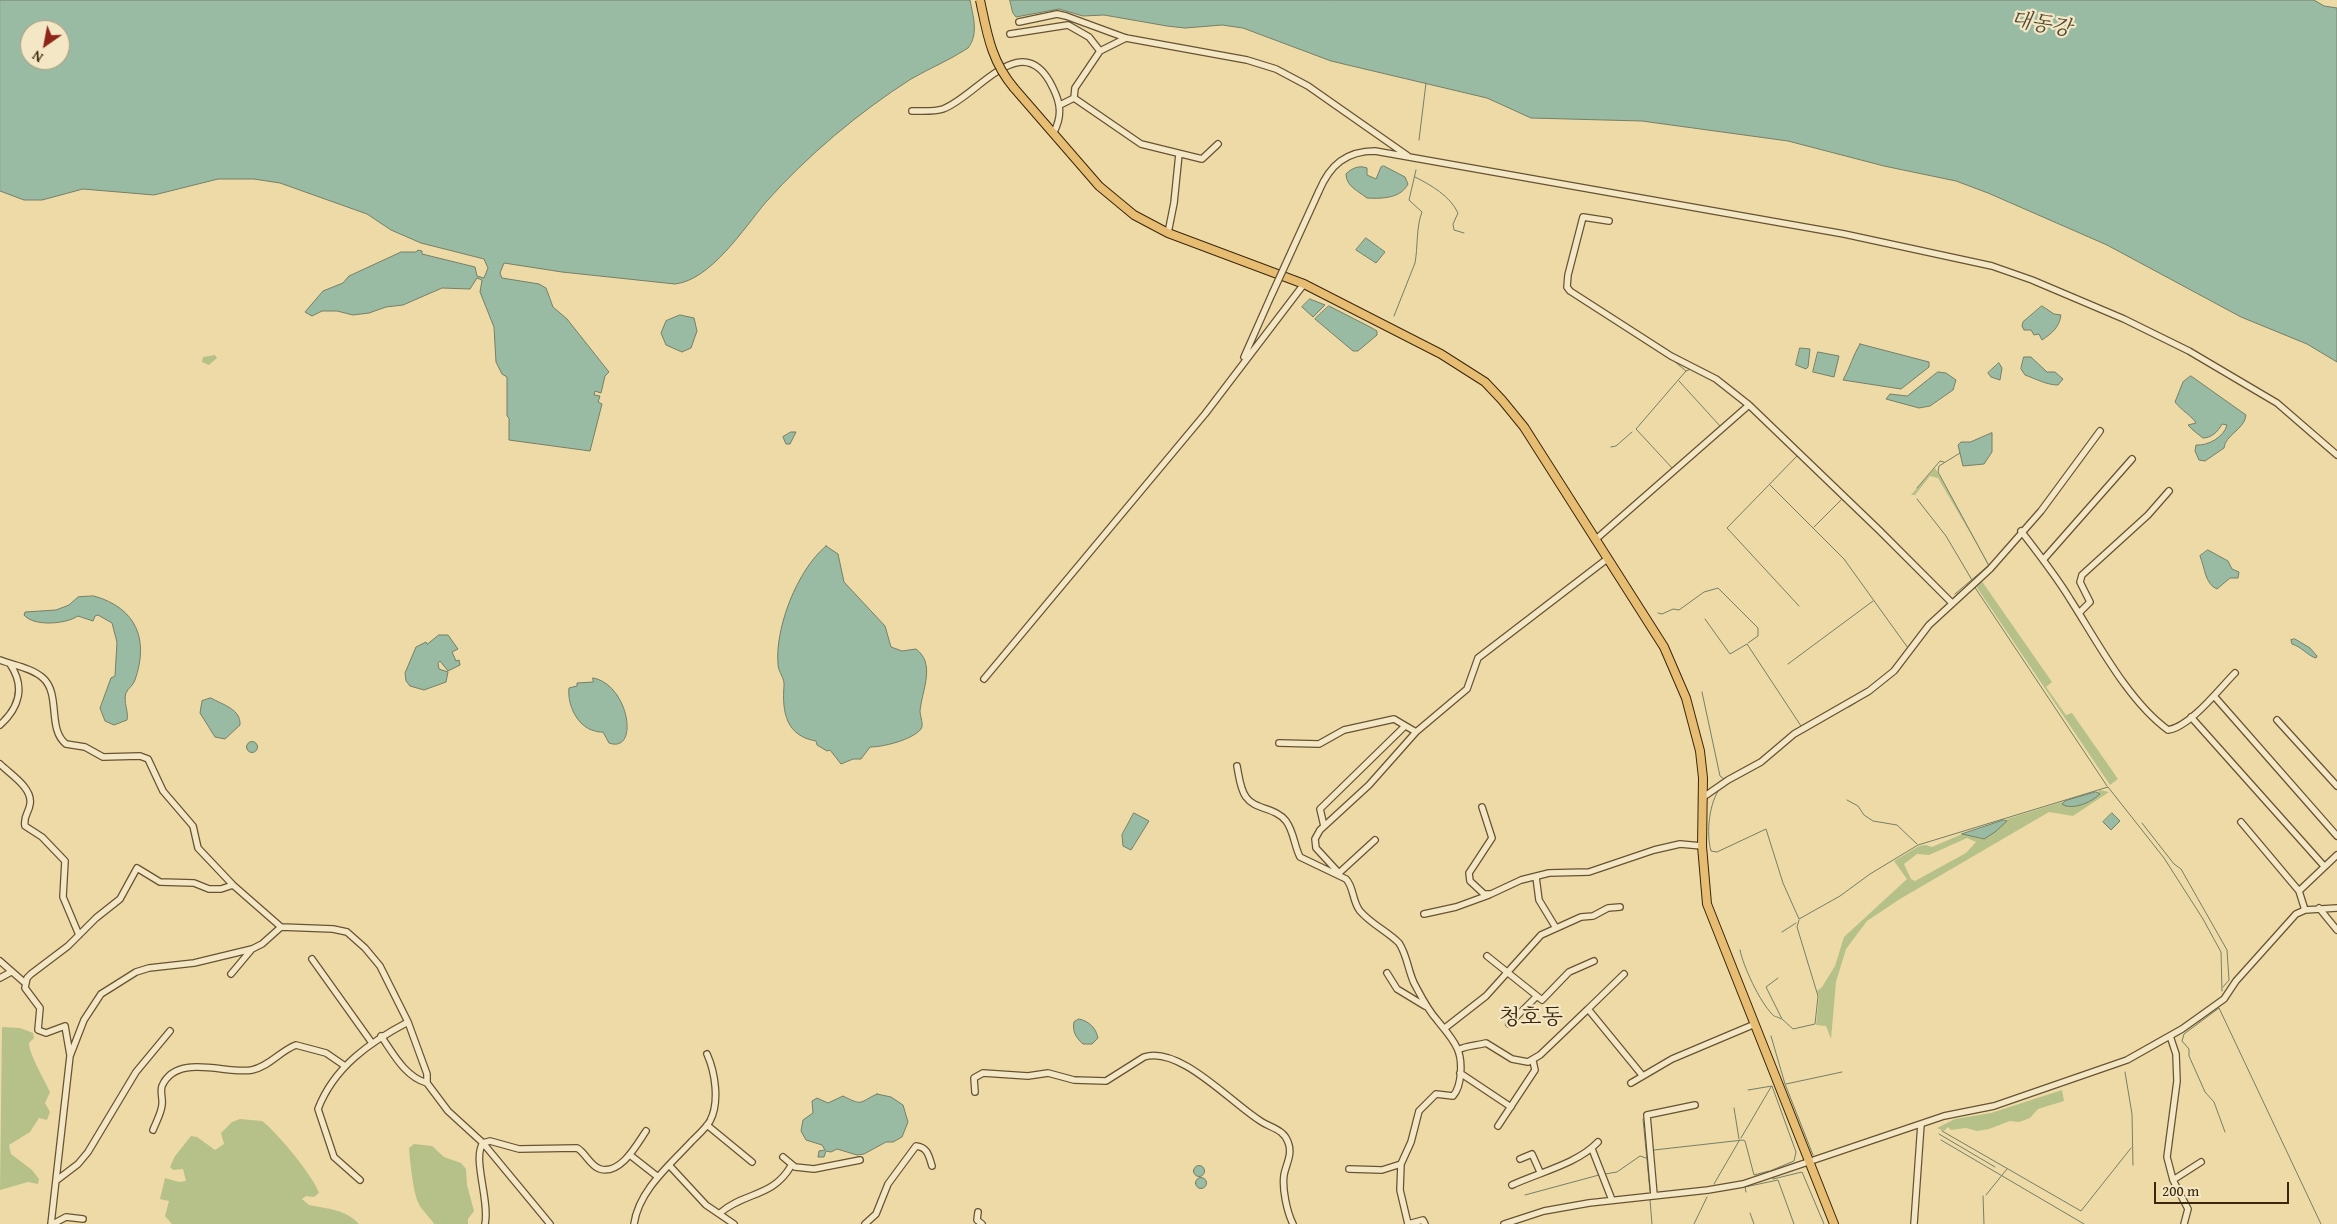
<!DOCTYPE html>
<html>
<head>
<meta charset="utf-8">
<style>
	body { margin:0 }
	#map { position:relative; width:2337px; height:1224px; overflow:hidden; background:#eedaa7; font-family:"Gentium Book Plus",serif }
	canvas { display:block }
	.north { position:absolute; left:20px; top:20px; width:50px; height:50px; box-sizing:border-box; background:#f4e7c6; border:1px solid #aa9a7b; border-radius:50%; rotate:213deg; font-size:14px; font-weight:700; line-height:20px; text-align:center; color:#3a260b }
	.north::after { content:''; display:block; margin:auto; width:18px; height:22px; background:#8f2418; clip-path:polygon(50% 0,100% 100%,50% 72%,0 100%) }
	.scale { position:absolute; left:2154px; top:1182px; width:135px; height:22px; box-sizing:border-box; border:2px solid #3a260b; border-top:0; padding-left:6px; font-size:15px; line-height:18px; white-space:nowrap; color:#3a260b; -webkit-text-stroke:4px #f4e7c6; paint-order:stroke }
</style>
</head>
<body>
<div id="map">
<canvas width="2337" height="1224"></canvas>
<div class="north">N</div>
<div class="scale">200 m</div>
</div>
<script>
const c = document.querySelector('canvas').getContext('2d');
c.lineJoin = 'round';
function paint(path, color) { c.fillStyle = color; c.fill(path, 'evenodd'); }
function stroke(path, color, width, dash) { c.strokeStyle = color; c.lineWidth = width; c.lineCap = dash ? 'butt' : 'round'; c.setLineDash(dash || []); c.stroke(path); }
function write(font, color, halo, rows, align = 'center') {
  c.font = font + ' "Gentium Book Plus","Noto Serif KR",serif'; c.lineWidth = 4.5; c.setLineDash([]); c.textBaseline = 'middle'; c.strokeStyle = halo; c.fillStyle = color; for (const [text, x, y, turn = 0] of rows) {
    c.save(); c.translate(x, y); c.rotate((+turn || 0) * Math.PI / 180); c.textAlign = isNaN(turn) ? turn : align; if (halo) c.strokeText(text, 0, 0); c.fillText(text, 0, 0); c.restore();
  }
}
paint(new Path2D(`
	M 215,355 L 217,358 L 209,365 L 202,362 L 203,357 Z
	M 1935,468 L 1989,564 L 1973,580 L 1989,565 L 1938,478 L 1930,476 L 1915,495 L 1911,495 Z
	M 1981,580 L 2052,682 L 2046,687 L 2066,715 L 2072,713 L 2118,779 L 2110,785 L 1976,586 Z
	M 2100,790 L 2109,792 L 2073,816 L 2049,812 L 1900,899 L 1867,921 L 1846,949 L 1836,982 L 1831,1039 L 1826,1026 L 1816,1025 L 1819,996 L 1817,991 L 1822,987 L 1835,966 L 1844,937 L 1907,879 L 1894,861 L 1919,846 L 1926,845 L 1932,847 L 1962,834 L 1981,839 L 1995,832 L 2007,819 L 2065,801 L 2062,803 L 2076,806 L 2088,802 ZM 1967,838 L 1976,842 L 1966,853 L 1915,881 L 1911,879 L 1904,864 L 1917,854 L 1929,855 Z
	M 2,1027 L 20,1028 L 33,1033 L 34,1038 L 29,1043 C 29,1054 44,1079 50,1092 L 45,1103 L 50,1112 L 47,1120 L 39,1118 L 30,1132 L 9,1145 L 11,1154 L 32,1170 L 39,1179 L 38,1184 L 28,1182 L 0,1190 Z
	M 2062,1090 L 2064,1101 L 2038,1109 L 2030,1118 L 2019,1122 L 2010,1121 L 1989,1129 L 1977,1131 L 1966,1128 L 1951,1130 L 1948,1127 L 1944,1131 L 1937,1128 L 1955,1119 L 1991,1113 Z
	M 240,1119 L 262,1121 C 276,1131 314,1177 319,1193 L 314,1197 L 306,1196 L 302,1199 L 309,1205 C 328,1209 345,1209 359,1224 L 172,1224 L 165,1216 L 169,1201 L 160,1199 L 165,1178 L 179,1182 L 186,1181 L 183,1169 L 173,1170 L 170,1167 L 175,1156 L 191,1136 L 197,1137 L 215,1150 L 224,1144 L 221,1133 L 232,1122 Z
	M 414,1144 L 432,1146 L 444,1157 L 461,1163 L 466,1169 L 467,1185 L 474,1211 L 468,1219 L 468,1224 L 434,1224 C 429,1216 421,1210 418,1202 C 413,1191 410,1161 409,1148 Z`), '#b6c089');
const water = new Path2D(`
	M 0,0 L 970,0 C 973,16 979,34 968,48 C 950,60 930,68 911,79 C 858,113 808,155 766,202 C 744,228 711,280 675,284 L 562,272 L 504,263 L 500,273 L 502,278 L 539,284 L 546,288 L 553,307 L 567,319 L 609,372 L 605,376 L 601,393 L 595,391 L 594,395 L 600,396 L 598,402 L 602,404 L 590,451 L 509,440 L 509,418 L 507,416 L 507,377 L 502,374 L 496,362 L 494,327 L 480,292 L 482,280 L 477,278 L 470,289 L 442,288 L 403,305 L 386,307 L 369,313 L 353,315 L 337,311 L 322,311 L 312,316 L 305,312 L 323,291 L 343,283 L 349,276 L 401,252 L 416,252 L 418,250 L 422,251 L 422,254 L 475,267 L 477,276 L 484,278 L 488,268 L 484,259 L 421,243 L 391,230 L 367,214 L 280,183 L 254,179 L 218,179 L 154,195 L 83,189 L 42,200 L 24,200 L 0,191 ZM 30,30 L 60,30 L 60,60 L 30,60 Z
	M 1010,0 L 2314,0 L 2324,6 L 2337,8 L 2337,362 L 2307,344 L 2241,317 L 2107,245 L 1988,193 L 1956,181 L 1884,166 L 1788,141 L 1642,121 L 1531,118 L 1487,98 L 1331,61 L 1243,28 L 1222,25 L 1185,28 L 1167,26 L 1104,15 L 1083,16 L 1059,9 L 1016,17 L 1013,13 Z
	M 1384,166 L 1405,177 L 1408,184 C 1401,198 1383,199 1367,198 C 1358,191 1346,186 1346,174 C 1352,168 1359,165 1367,168 L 1367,175 L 1376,179 L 1381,167 Z
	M 1366,238 L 1385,252 L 1376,263 L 1356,250 Z
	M 1310,299 L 1325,305 L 1313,317 L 1302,307 Z
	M 1329,306 L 1372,328 L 1377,331 L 1377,335 L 1358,351 L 1353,351 L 1315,319 Z
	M 2042,306 L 2054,314 L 2061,315 C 2059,328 2052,333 2042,340 L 2039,334 L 2034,335 L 2031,330 L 2024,330 L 2022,326 L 2023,322 Z
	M 680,315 L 694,318 L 697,331 L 691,348 L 682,352 L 666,345 L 661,333 L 666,321 Z
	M 1860,344 L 1929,362 L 1929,367 L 1901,389 L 1843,380 C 1850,368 1853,355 1860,344 Z
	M 1800,348 L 1810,349 L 1808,367 L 1806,369 L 1796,365 Z
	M 1818,352 L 1839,356 L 1834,377 L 1813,372 Z
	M 2024,357 L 2031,357 L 2047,372 L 2055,372 L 2063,379 L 2058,385 C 2047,385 2036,379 2025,375 L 2021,369 Z
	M 1999,363 L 2002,368 L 2000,380 L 1991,377 L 1988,373 Z
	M 1938,372 L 1946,373 L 1956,380 L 1953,390 L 1930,406 L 1919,408 L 1886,399 L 1890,394 L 1907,396 Z
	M 2191,376 L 2246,415 C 2245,429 2225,435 2224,448 L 2205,461 L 2199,460 L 2195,451 L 2196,445 C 2208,446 2224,437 2227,425 L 2222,424 C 2218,432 2211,438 2203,438 C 2198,434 2192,430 2188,425 L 2196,423 C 2192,416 2182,411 2175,402 L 2183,382 Z
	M 791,432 L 796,432 L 790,444 L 786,444 L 783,437 Z
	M 1992,433 L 1992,452 L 1984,464 L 1963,466 L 1958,445 L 1961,442 L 1970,442 Z
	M 826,546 L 838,554 L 844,582 L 885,626 L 891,647 L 902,651 L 916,649 C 936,664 922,690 920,711 C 920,716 924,725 921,729 C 912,740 883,747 870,747 L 861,759 L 853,759 L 841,764 L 830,750 L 827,751 L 817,745 L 816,741 C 786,736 782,712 784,686 C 785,678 778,672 778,664 C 775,628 797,570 826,546 Z
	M 2208,550 L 2228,561 L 2232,569 L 2239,572 L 2238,578 L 2230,578 L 2217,589 C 2205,584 2205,568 2200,556 Z
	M 94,596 C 137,608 149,640 135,680 C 133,686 128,688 126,693 C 123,703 129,711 127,720 L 114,725 L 105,721 L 100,708 L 111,678 L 115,676 L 117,642 L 112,623 L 98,615 L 95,616 L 93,621 L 78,616 C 66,624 34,627 24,615 L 25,612 L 56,610 L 69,605 L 78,597 Z
	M 439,635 L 448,635 L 458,649 L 452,652 L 456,661 L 459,660 L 460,665 L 448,671 L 440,661 L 438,663 L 439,669 L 448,672 L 446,682 L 424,690 L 410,686 L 406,681 L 405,673 L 416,647 L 426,642 L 427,644 Z
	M 2295,639 L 2310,648 L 2317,656 L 2316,658 C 2308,656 2302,647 2292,644 L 2291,640 Z
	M 593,678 C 629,684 640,754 609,743 L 603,732 C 600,732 597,732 595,731 C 577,727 567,704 569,688 L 577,686 L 577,683 L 593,682 Z
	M 211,698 C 223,705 241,709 240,725 L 225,739 L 215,737 L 200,713 L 202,701 Z
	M246.5 747a5.5 5.5 0 1 1 11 0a5.5 5.5 0 1 1-11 0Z
	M 2096,792 L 2100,794 C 2092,802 2072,811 2062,804 L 2065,801 Z
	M 1134,813 L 1149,821 L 1131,850 L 1123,846 L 1122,835 Z
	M 2112,813 L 2120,821 L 2111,830 L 2103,822 Z
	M 2004,820 L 2007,821 L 1995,832 L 1984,839 L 1962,834 Z
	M 1079,1019 C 1089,1021 1096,1028 1098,1038 L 1092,1044 L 1083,1044 C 1076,1038 1072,1031 1074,1022 Z
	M 877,1094 L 891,1097 L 903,1105 L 908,1122 L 902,1137 L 893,1142 L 886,1142 L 864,1154 L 857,1155 L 837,1149 L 831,1152 L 826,1151 L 824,1157 L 818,1157 L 819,1151 L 825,1150 L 822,1145 L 806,1140 L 801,1131 L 803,1120 L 813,1113 L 812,1101 L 817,1098 L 828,1103 L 843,1096 C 863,1106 858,1103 877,1094 Z
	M1193.5 1171a5.5 5.5 0 1 1 11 0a5.5 5.5 0 1 1-11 0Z
	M1195.5 1183a5.5 5.5 0 1 1 11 0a5.5 5.5 0 1 1-11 0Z`);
paint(water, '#9abba3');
stroke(water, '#747f66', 1);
stroke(new Path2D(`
	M 1419,140 L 1426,83
	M 1415,177 C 1431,185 1450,196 1458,213 L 1453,224 L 1454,230 L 1464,233
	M 1394,316 L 1415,263 C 1418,247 1416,227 1422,212 L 1409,200 L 1416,170
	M 1674,361 L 1686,371 L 1691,369
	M 1679,381 L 1720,426
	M 1611,447 L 1616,446 L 1632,432
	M 1960,453 L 1939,466 L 1938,472 L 1989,566
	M 1797,456 L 1727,528 L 1799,606
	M 1673,469 L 1636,429 L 1686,371
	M 1770,485 L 1844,559 L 1908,648
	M 1917,488 L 1940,461 L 1944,462
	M 1917,499 L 1946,536 L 1972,580
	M 1814,527 L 1841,500
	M 1974,586 L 2107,786
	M 1955,594 L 1989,565
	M 1952,599 L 1977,577
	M 1658,613 L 1662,614 L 1673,609 L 1679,610 L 1704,592 L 1718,588 L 1758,628 L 1758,636 L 1748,643
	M 1938,613 L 1949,602
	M 1705,619 L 1730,654 L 1747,644 L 1801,726
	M 1788,664 L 1873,601
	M 1875,690 L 1896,673 L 1918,644
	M 1702,692 L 1720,776 L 1724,779 L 1727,778
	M 1849,707 L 1869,694
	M 1808,729 L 1844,709
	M 1778,744 L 1790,734
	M 1757,761 L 1763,756
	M 1720,788 C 1709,803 1706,833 1711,851 L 1717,852 L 1766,829 L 1783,883 L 1799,919 L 1840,896 L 1870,874 L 1918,845 L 2108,787 L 2164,858 L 2203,919 L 2221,952 L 2222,991
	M 1847,800 L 1858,806 L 1864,815 L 1873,821 L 1897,825 L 1917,844
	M 2142,823 L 2174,864 L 2181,869 L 2227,950 L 2229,980 L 2223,987
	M 1782,932 L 1796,923
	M 1740,950 C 1743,966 1760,1002 1772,1014 C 1775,1018 1778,1016 1781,1019
	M 1778,978 L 1766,987 L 1782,1019 L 1793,1029 L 1815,1024 L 1818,996 L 1797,927 L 1799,920
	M 1771,1036 L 1785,1084 L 1813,1155
	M 2125,1072 L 2132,1114 L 2133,1165
	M 1786,1084 L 1842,1072
	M 1748,1090 L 1772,1086 L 1796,1152 L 1794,1161 L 1770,1171
	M 1734,1108 L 1739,1139
	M 1643,1119 L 1650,1191
	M 1942,1131 L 2081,1211 L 2131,1148
	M 2225,1132 L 2214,1102 L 2205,1092 L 2189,1056 L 2189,1049 L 2182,1041 L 2184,1034 L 2219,1008 L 2321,1224
	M 1939,1134 L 1995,1167
	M 1741,1138 L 1771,1087
	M 1941,1140 L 2084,1224
	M 1654,1150 L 1743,1140 L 1745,1141 L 1754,1175 L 1769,1171 L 1770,1174
	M 1605,1174 L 1617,1172 L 1640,1156 L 1646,1158
	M 1771,1177 L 1773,1179 L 1802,1172 L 1824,1224
	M 1714,1184 L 1739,1141
	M 1746,1192 L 1745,1187 L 1778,1180 L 1794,1224
	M 1525,1195 L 1599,1175
	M 1986,1195 L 2007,1169
	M 1983,1196 L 1984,1224
	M 1650,1200 L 1652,1224
	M 1750,1213 L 1754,1224
	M 1694,1224 L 1707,1197`), '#747f66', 1);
const minor = new Path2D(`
	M 1019,22 L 1057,14 L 1066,16 L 1126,38 L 1247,60 L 1276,69 L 1308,86 L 1408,156
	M 1010,34 L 1068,25 L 1089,37 L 1100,51
	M 1126,38 L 1100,51 L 1075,88 L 1074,98 L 1141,144 L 1202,159 L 1218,144
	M 1060,105 L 1074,98
	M 912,111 C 922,111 934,112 943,109 C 977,97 1023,24 1053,88 C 1061,104 1062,116 1054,132
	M 1319,191 C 1330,165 1346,151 1375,151 L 1844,234 L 1992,266 L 2032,280 L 2124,319 L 2189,351 L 2277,403 L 2337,455
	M 1609,221 L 1583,217 L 1568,275 L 1567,287 L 1570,291 L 1671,356 L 1716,379 L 1749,405 L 1879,530 L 1952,603
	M 1168,233 L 1174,203 L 1179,154
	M 1244,357 L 1272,294
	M 2021,531 C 2038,553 2056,576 2070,599 C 2097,641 2128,701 2168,730 C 2190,727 2219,689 2235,673
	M 1595,540 L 1749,405
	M 2043,560 L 2132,459
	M 2079,613 L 2090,602 L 2080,582 L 2082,575 L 2148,515 L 2169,491
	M 0,660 C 13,665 32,668 43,678 C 61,694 47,729 66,744 L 85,747 L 103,757 L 140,756 L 148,759 L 163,791 L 193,826 L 198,848 L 233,885 L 281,927 L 333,929 L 347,932 L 365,948 L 380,966 L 408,1022 L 427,1074 L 427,1083 C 405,1077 393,1053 381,1036
	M 984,679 L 1205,414 L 1304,284
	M 2214,696 L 2337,836
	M 2191,717 L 2324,866
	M 2277,720 L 2337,786
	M 0,725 C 20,707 25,686 10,664
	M 1279,743 L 1319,744 L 1344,730 L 1394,719 L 1416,732 L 1467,689 L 1478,658 L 1607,559
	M 0,764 C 10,774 33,788 30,804 C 29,813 23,816 25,826 L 42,837 L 65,861 L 63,897 L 79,935
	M 1237,766 C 1239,776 1240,789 1246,797 C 1255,810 1275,807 1286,821 C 1294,832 1294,845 1300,857 L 1346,879 C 1354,887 1352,901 1360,911 C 1371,924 1387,931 1399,943 C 1407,955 1408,970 1414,983 C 1421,996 1427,1009 1437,1020 C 1444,1029 1452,1037 1457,1048 C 1463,1060 1462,1086 1453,1096 L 1436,1094 L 1419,1111 L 1411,1142 L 1401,1164 L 1400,1190 L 1408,1224
	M 1702,798 L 1728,780 L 1761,762 L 1794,734 L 1869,691 L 1894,671 L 1929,625 L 1990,569 L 2041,511 L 2100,431
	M 1482,807 L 1492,838 L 1473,867 L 1469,873 L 1470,881 L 1484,894 L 1491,894 L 1521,880 L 1549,873 L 1589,872 L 1654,850 L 1680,844 L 1702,846
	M 2241,822 L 2299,891
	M 1324,826 L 1320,809 L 1405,726
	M 1375,840 L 1339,873 L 1316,848 L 1315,839 L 1320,830 L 1369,785 L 1416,732
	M 1536,877 L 1539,900 L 1556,928
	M 2319,908 L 2337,930
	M 2305,910 L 2299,891 L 2337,855
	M 1424,914 L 1456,907 L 1489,895
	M 1487,956 L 1542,1000 L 1569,972 L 1594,961
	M 312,959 L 372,1043
	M 0,961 L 25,983
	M 1387,973 L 1397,989 L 1425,1006
	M 231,974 L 252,949
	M 0,978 L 11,972
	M 1588,1009 L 1624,974
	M 1509,1024 L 1536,997
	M 1445,1028 L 1486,996 L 1541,935 L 1581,917 L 1593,916 L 1608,908 L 1620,907
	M 2170,1036 L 2176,1054 L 2177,1081 L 2167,1157 L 2173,1180 L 2188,1209 L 2184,1224
	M 1458,1050 C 1468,1045 1476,1046 1486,1043 L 1512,1059 L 1528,1062 L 1540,1055 L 1588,1009 L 1642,1075
	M 70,1055 L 65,1026 L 46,1033 L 38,1030 L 40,1008 L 25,988 L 27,978 L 31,974 L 68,946 L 96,918 L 120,899 L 137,868 L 160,882 L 194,883 L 209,889 L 221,889 L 233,885
	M 1460,1073 L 1511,1107
	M 427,1083 L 448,1111 L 483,1143 L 550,1224
	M 1631,1083 L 1672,1059 L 1755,1024
	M 975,1092 L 974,1078 L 983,1073 L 1028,1076 L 1048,1073 L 1074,1080 L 1106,1081 L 1144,1057 C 1180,1045 1233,1105 1262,1122 C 1272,1128 1284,1130 1288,1142 C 1293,1154 1286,1164 1284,1175 C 1282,1189 1287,1212 1293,1224
	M 707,1125 L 752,1162
	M 1498,1126 L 1535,1070 L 1533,1061
	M 153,1130 C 156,1122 161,1114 162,1105 C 163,1099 160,1092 162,1086 C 177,1052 227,1075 252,1070 C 270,1066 280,1051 296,1045 L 326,1053 L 345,1066
	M 1592,1149 L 1612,1200
	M 630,1155 L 658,1177
	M 783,1157 L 795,1167 L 814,1169 L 860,1160
	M 1520,1159 L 1532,1154 L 1540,1172
	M 669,1165 L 706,1205 L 734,1224
	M 1349,1169 L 1382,1170 L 1401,1164
	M 57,1180 L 78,1164 L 88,1152 L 136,1072 L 170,1031
	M 360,1180 L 334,1157 L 318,1109 C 334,1067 370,1042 408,1022
	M 2173,1180 L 2201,1162
	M 1512,1185 C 1540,1172 1577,1164 1598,1142
	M 1654,1195 L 1647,1115 L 1695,1105
	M 978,1212 L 977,1220 L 982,1224
	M 720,1213 C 746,1191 772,1198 791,1166
	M 51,1224 L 70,1056 L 84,1020 L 101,994 L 136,972 L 149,968 L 194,963 L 252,949 L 262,944 L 281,927
	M 53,1224 L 66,1217 L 83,1219
	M 485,1224 C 490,1201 472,1158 483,1143 L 490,1141 L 519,1149 L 577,1148 C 586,1153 590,1166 600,1169 C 621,1175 637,1144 646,1131
	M 634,1224 C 639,1190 670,1165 692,1141 C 698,1135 706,1128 710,1121 C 720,1102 715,1072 707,1054
	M 865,1224 L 876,1214 L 888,1184 L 916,1146 C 928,1147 929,1157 932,1166
	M 1408,1224 L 1423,1220 L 1425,1224
	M 1504,1224 L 1544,1211 L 1589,1203 L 1708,1190 L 1743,1184 L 1944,1116 L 1994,1106 L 2127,1060 L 2182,1029 L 2224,999 L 2236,981 L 2296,914 L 2305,910 L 2337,908
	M 1914,1224 L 1921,1124`);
const major = new Path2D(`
	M 1014,88 L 1099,186 L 1134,215 L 1168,233 L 1304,284 L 1441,354 L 1485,382 L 1502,400 L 1524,427 L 1664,647 L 1686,698 L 1700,751 L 1703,778 L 1702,846 L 1707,904 L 1834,1224`);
stroke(minor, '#675332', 8);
stroke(major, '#3a260b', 10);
stroke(minor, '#f4e7c6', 5.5);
stroke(major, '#e7bd74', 8);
const minorBridge = new Path2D(`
	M 1272,294 L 1319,191`);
const majorBridge = new Path2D(`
	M 980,0 C 987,33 991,61 1014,88`);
stroke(minorBridge, '#675332', 8, []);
stroke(majorBridge, '#3a260b', 10, []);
stroke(minorBridge, '#f4e7c6', 5.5);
stroke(majorBridge, '#e7bd74', 8);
write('italic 21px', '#524b31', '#f4e7c6', [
	["대동강",2041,25,10]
]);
write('22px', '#3a260b', '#f4e7c6', [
	["청호동",1531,1018]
]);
</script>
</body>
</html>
